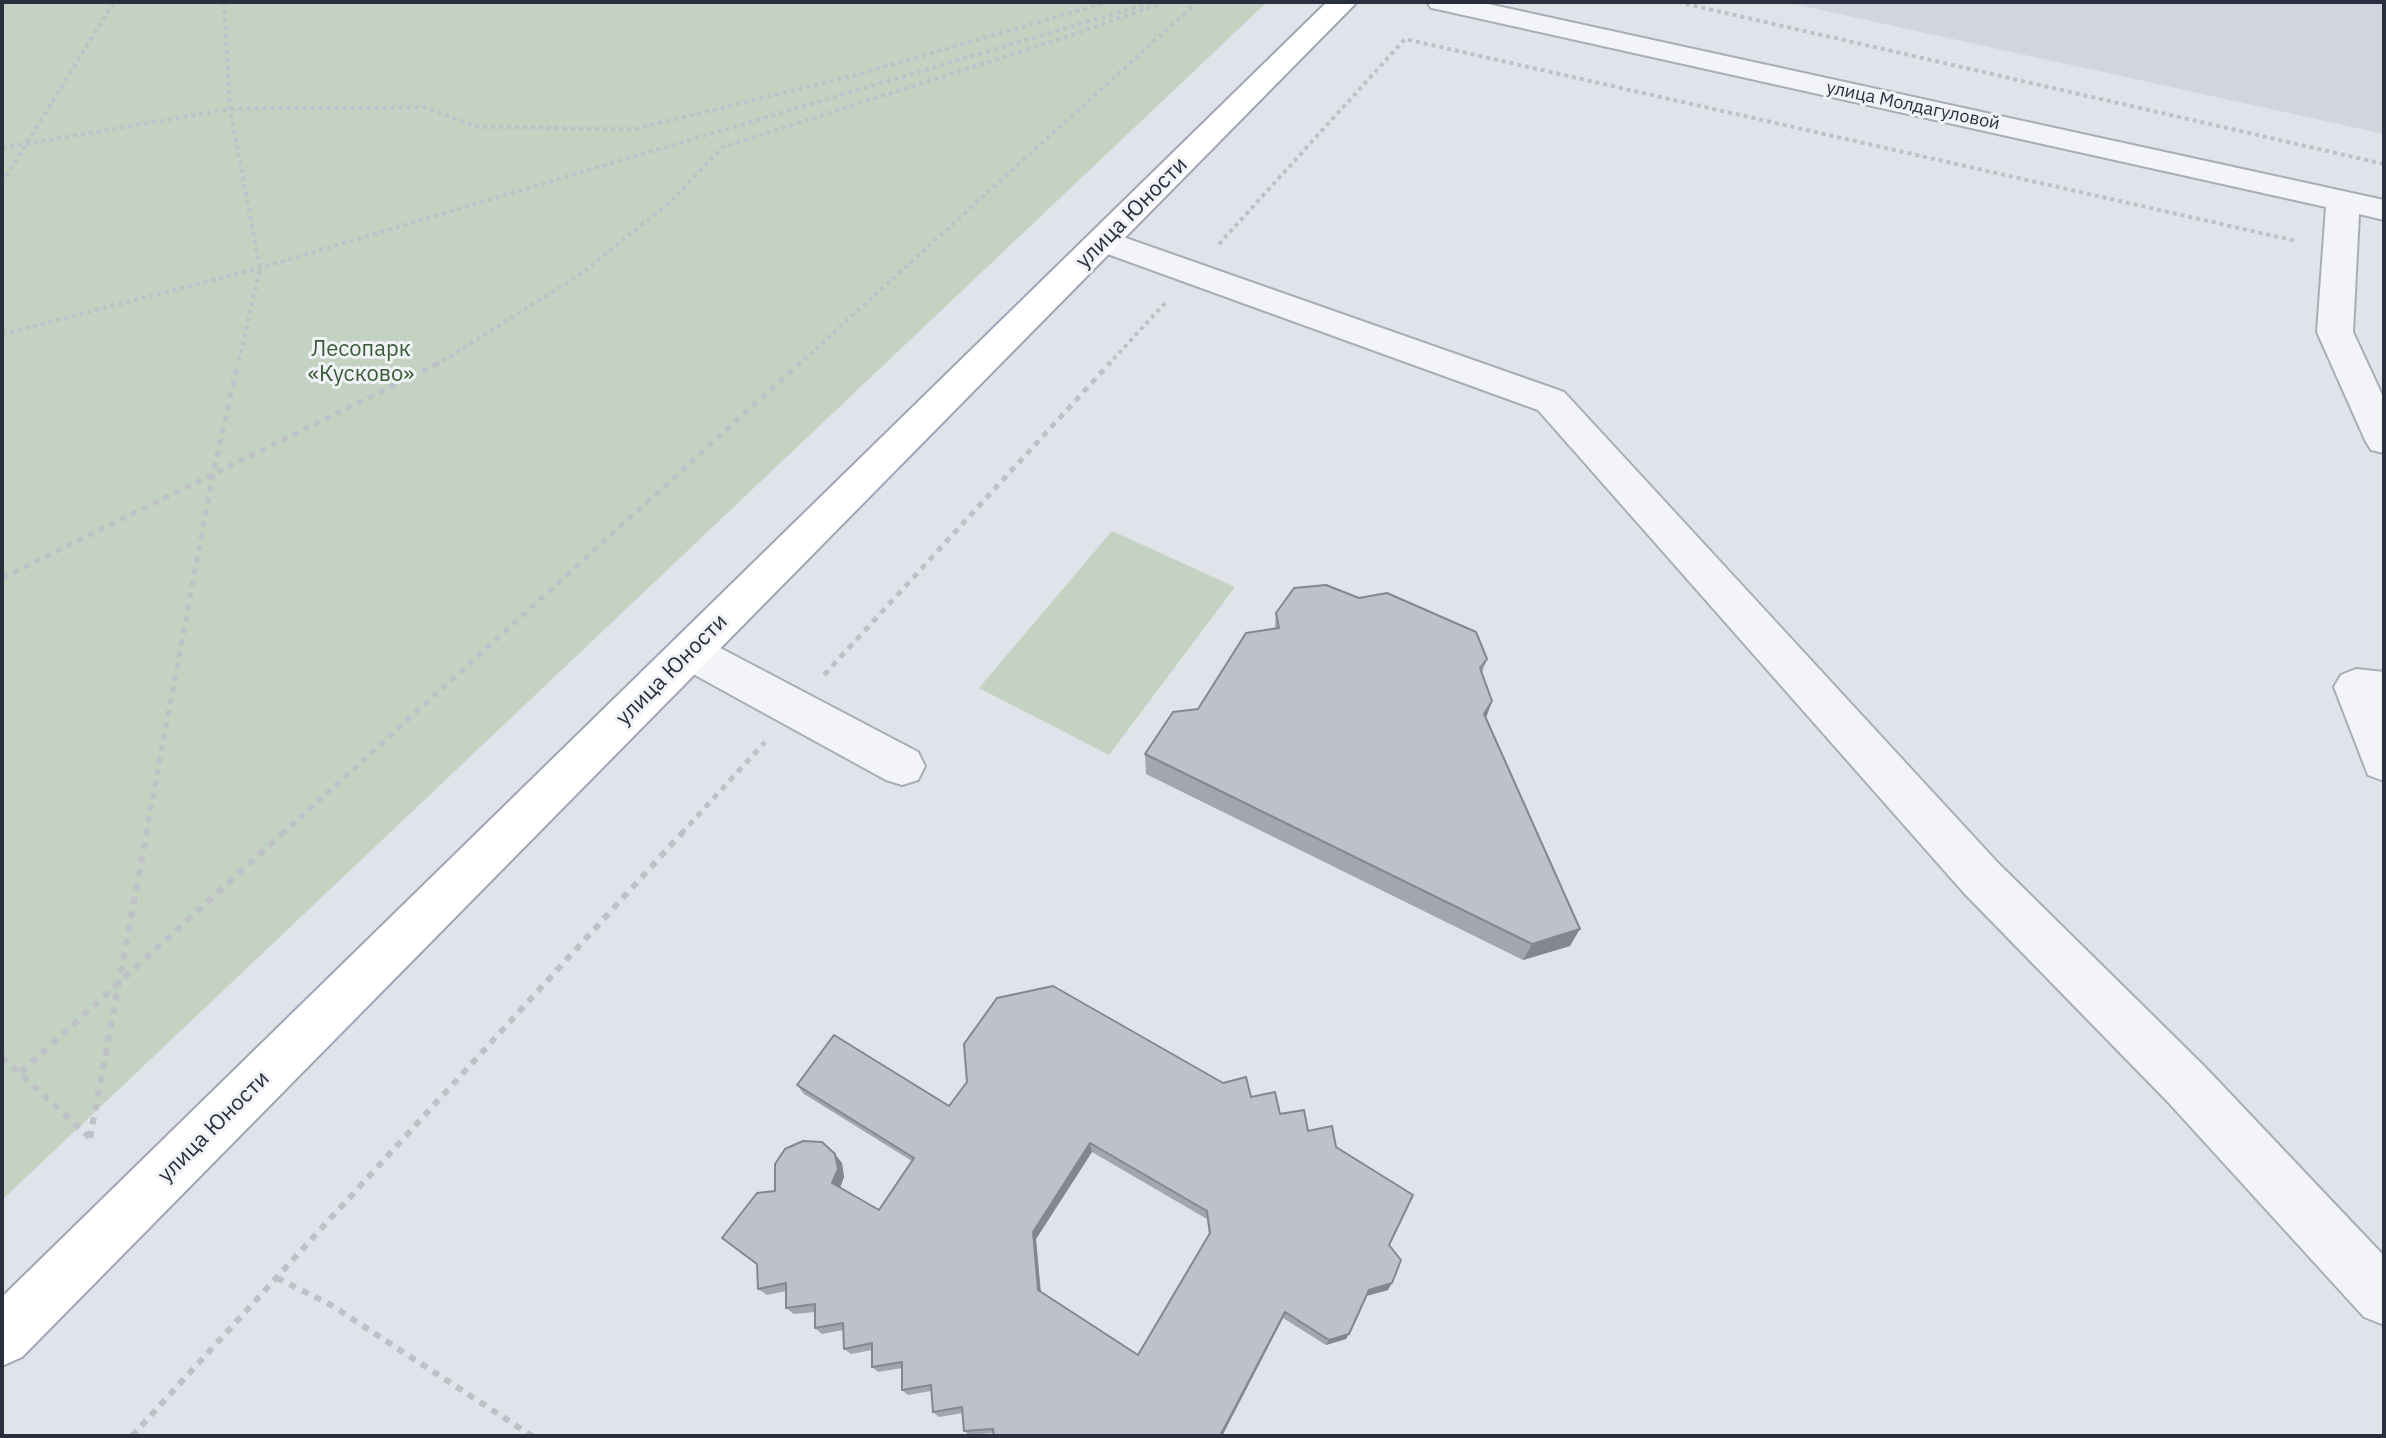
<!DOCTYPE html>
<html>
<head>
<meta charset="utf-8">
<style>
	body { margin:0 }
	#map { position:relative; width:2386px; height:1438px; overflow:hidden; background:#e0e3e9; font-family:"IBM Plex Sans",sans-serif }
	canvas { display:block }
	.frame { position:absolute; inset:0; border:4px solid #292f3f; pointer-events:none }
</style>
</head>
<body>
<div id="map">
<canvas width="2386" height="1438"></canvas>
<div class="frame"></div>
</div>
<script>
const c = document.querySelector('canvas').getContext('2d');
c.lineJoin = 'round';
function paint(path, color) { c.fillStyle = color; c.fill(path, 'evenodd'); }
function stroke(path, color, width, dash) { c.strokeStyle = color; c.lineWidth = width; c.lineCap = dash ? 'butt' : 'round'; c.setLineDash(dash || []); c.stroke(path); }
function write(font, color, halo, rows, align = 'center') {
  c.font = font + ' "IBM Plex Sans",sans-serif'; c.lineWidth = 6; c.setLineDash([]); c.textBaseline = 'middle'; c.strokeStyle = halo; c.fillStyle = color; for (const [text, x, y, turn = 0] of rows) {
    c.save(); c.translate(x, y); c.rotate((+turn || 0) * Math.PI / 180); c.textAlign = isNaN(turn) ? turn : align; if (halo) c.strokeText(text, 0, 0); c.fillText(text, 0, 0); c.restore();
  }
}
paint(new Path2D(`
	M 1785,2 L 2384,2 L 2384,134 Z`), '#d2d5dd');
paint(new Path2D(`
	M 2,2 L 1267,2 L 2,1200 Z
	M 1112,531 L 1235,587 L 1109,755 L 979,688 Z`), '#c4d2c2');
const minor = new Path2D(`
	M 1427,2 L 1479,2 L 2384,200 L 2384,220 L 2359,214 L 2353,332 L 2384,399 L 2384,453 L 2371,450 L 2365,440 L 2317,332 L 2326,207 L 1441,10 L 1431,8 Z
	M 1103,230 L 1564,392 L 1998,863 L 2204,1066 L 2384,1256 L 2384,1325 L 2364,1317 L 2168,1102 L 1964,893 L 1538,410 L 1091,248 L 1086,241 L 1091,234 Z
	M 690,635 L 705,640 L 918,752 L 925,766 L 918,780 L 902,785 L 886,780 L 675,664 L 669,652 L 675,640 Z
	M 2356,669 L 2384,672 L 2384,781 L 2368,775 L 2334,687 L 2341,675 Z`);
const major = new Path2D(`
	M 1327,2 L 1357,2 L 22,1357 L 2,1366 L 2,1297 Z`);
stroke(minor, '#a9adb6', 4);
stroke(major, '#a0a6b4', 4);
stroke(new Path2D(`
	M 224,2 L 230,109 L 260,268 L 238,365
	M 1678,2 L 2384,164
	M 2,148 L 230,109 L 424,107 L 478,127 L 635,129 L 859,74 L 1108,2
	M 2,183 L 114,2
	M 1219,244 L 1405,39 L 2296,241
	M 2,334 L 260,268 L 1153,2
	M 436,365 L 578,276 L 668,204 L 723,147 L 1063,38 L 1165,2
	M 798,365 L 1197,2
	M 1108,365 L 1166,302`), '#bec1c7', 4, [4, 4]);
stroke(new Path2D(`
	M 2,578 L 439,363
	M 824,675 L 1110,363
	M 146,834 L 213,474 L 238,363
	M 282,834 L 800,363
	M 681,834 L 765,742`), '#bec1c7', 5, [6, 6]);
stroke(new Path2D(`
	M 2,1057 L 89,1137
	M 21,1072 L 284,832
	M 90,1138 L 147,832
	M 277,1278 L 331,1305 L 532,1436
	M 132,1436 L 683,832`), '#bec1c7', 6, [7, 7]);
paint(minor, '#f3f4f7');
paint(major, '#fff');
paint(new Path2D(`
	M 1276,613 L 1487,659 L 1482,673 L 1486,719 L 1570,946 L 1523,960 L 1146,774 L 1145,754 L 1198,709 L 1275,628 Z
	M 1223,1083 L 1251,1097 L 1336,1147 L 1389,1245 L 1388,1290 L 1366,1296 L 1346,1339 L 1326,1345 L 1283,1318 L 1222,1436 L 994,1436 L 994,1433 L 969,1435 L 964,1431 L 963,1413 L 939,1417 L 933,1412 L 931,1391 L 908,1395 L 902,1390 L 902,1368 L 878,1372 L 872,1367 L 872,1350 L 851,1354 L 844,1349 L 843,1330 L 822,1334 L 815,1328 L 815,1312 L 794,1314 L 786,1308 L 786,1291 L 767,1295 L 758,1289 L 757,1265 L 722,1238 L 775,1191 L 842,1163 L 844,1177 L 840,1187 L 879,1210 L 912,1161 L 804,1094 L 797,1085 L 949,1106 ZM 1092,1152 L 1207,1219 L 1209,1235 L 1138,1355 L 1041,1292 L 1036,1239 Z`), '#a3a6af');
paint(new Path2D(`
	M 1492,701 L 1485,721 L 1484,714 Z
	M 1580,929 L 1570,946 L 1523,960 L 1532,944 Z
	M 1090,1143 L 1092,1152 L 1036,1239 L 1041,1297 L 1038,1290 L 1033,1232 Z
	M 835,1154 L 842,1163 L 844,1177 L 839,1191 L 832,1183 Z
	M 1392,1283 L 1388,1290 L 1366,1296 L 1369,1290 Z
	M 1285,1312 L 1283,1318 L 1222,1436 L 1220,1436 Z
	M 1349,1334 L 1346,1339 L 1326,1345 L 1329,1340 Z`), '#85878e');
const building = new Path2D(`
	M 1326,585 L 1359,598 L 1387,593 L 1476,632 L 1487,659 L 1480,668 L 1492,701 L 1484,714 L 1580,929 L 1532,944 L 1145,754 L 1173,712 L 1198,709 L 1246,633 L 1279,628 L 1276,613 L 1294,588 Z
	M 1053,986 L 1223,1083 L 1246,1077 L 1251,1097 L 1275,1092 L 1280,1114 L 1304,1110 L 1308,1131 L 1332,1126 L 1336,1147 L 1413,1195 L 1389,1245 L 1401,1260 L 1392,1283 L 1369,1290 L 1349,1334 L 1329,1340 L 1285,1312 L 1220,1436 L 994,1436 L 993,1429 L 964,1431 L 962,1407 L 933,1412 L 931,1385 L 902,1390 L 902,1362 L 872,1367 L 872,1343 L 844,1349 L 843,1323 L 815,1328 L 815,1304 L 786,1308 L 786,1283 L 758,1289 L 757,1264 L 722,1238 L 757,1193 L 775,1191 L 775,1164 L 785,1149 L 803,1141 L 822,1142 L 835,1154 L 838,1169 L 832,1183 L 879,1210 L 914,1158 L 797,1085 L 834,1035 L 949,1106 L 967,1082 L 964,1044 L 997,998 ZM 1090,1143 L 1207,1211 L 1210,1233 L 1138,1355 L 1038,1290 L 1033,1232 Z`);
paint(building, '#bec1cb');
stroke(building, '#85878e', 2);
write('18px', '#292f3f', '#f0f2f6', [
	["улица Молдагуловой",1913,106,12]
]);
write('22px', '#292f3f', '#f0f2f6', [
	["улица Юности",1132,213,-45],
	["улица Юности",672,670,-45],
	["улица Юности",214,1127,-45]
]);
write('22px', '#3a5b37', '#f0f2f6', [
	["Лесопарк",361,350],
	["«Кусково»",361,375]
]);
</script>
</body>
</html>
